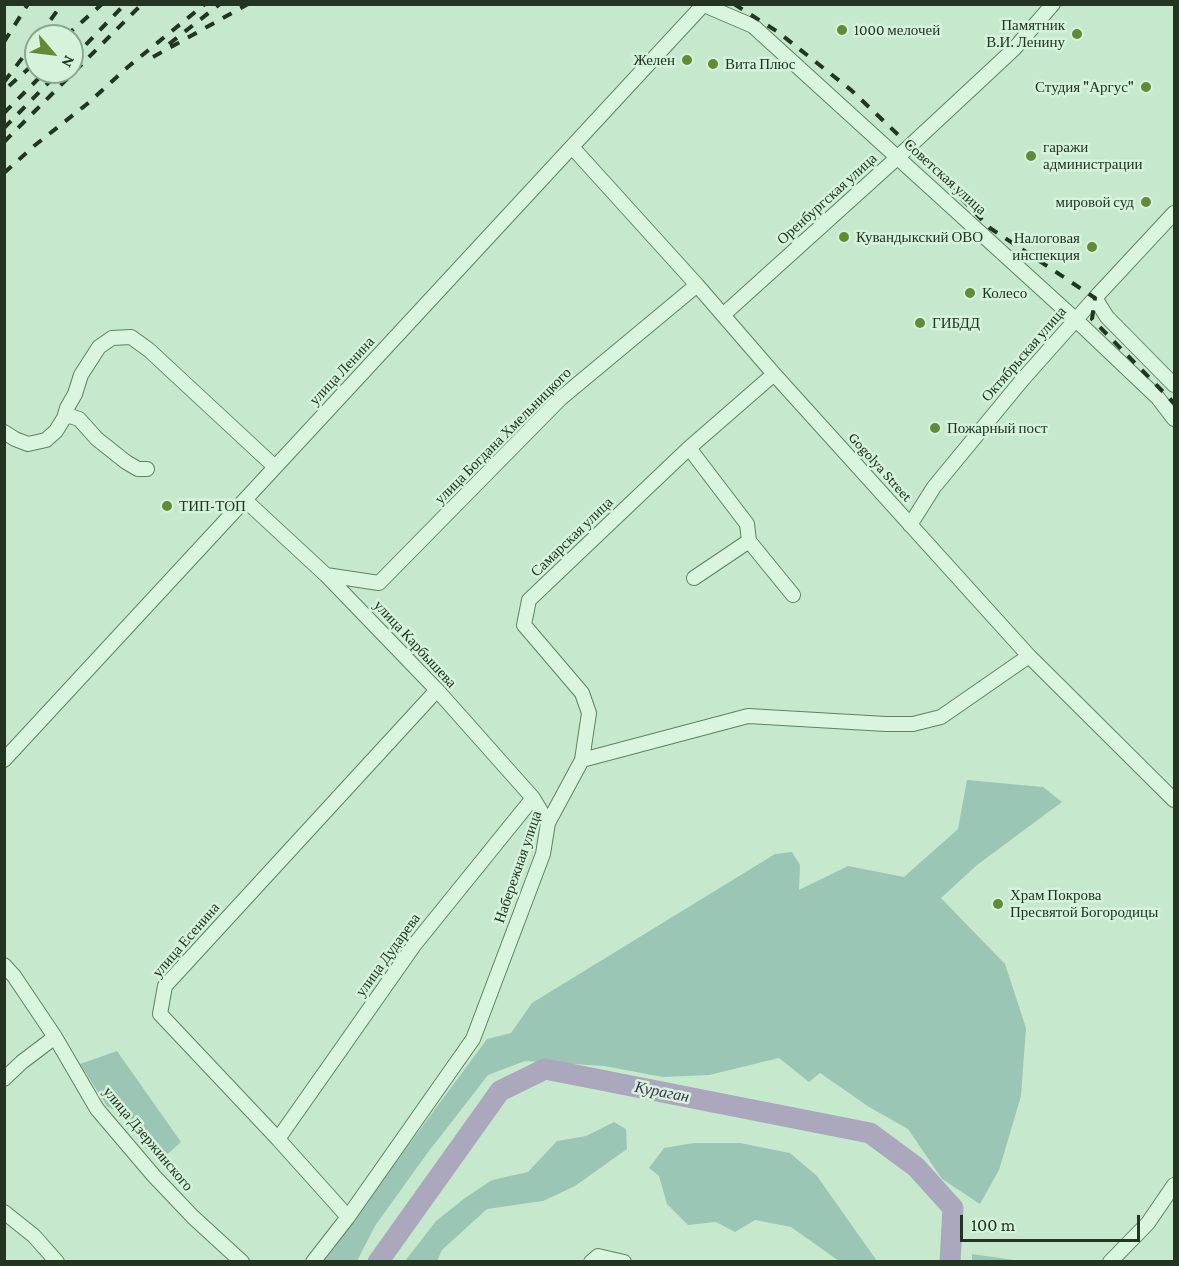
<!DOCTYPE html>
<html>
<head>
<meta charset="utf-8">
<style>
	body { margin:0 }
	#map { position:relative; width:1179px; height:1266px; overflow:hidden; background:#c6e9cd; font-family:"Crimson Pro",serif }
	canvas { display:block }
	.frame { position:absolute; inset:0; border:6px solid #213520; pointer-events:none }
	.north { position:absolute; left:24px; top:24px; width:60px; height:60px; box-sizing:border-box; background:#d5f2db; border:2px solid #8da690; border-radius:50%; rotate:118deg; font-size:16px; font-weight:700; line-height:24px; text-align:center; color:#213520 }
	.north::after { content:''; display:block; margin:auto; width:21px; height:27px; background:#628b35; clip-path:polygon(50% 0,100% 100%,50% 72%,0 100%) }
	.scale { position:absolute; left:960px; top:1215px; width:180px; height:27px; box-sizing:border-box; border:3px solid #213520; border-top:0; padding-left:8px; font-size:18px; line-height:21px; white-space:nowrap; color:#213520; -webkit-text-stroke:4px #d5f2db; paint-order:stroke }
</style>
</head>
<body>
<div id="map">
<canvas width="1179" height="1266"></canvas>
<div class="frame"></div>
<div class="north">N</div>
<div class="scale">100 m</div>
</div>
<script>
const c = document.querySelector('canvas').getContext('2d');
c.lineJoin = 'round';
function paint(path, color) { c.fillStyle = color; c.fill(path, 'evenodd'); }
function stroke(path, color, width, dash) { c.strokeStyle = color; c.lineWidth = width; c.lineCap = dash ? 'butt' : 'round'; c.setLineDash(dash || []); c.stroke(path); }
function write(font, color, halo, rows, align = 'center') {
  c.font = font + ' "Crimson Pro",serif'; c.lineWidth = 5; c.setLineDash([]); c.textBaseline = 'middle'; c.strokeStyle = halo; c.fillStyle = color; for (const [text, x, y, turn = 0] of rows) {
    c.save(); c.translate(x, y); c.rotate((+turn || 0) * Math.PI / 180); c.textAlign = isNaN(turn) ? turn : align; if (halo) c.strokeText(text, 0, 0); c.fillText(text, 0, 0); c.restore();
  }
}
paint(new Path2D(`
	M 967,780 L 1043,787 L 1062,802 L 977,865 L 941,898 L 1005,964 L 1026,1028 L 1021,1096 L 999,1170 L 980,1204 L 942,1179 L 908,1129 L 869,1107 L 820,1073 L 809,1082 L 779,1058 L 709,1075 L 663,1077 L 604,1066 L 525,1061 L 488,1075 L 426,1155 L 375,1226 L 357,1261 L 322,1262 L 487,1039 L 511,1033 L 532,1003 L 775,854 L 792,852 L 800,865 L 799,890 L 848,866 L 904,877 L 958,829 Z
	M 117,1051 L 181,1142 L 163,1158 L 145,1148 L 136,1122 L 107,1106 L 80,1064 Z
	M 614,1122 L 626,1129 L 627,1149 L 575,1186 L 543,1201 L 487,1209 L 442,1250 L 437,1261 L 405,1261 L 436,1221 L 465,1198 L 492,1180 L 528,1172 L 557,1141 L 586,1136 Z
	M 694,1143 L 740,1143 L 790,1153 L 817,1176 L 877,1261 L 839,1261 L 791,1227 L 755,1220 L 735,1232 L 716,1222 L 688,1225 L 667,1204 L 659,1176 L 649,1168 L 664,1148 Z
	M 972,1254 L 1021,1261 L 1022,1261 L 972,1261 Z`), '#9bc6b5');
stroke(new Path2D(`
	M 378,1262 L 500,1091 L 545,1069 L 870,1133 L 916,1167 L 953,1208 L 950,1262`), '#aba7bd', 21);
const minor = new Path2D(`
	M 704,5 L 753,26 L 1076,320 L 1158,398 L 1174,419
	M 572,147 L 697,285 L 774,374 L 1029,656 L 1174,800
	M 1095,298 L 1107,317 L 1174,385
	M 723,315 L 898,157 L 1014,49 L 1053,4
	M 64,418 L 70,416 L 79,419 L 97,439 L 126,462 L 138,469 L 147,469
	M 4,432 L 15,439 L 28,444 L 46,440 L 56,431 L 64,418 L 67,408 L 75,394 L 81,375 L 99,347 L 112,338 L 131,337 L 149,350 L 275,467
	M 689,448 L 747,524 L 749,541 L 694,578
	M 245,500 L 326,575 L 437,690 L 533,798 L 548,823
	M 910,525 L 934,487 L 1023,379 L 1095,298 L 1174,213
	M 749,541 L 793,595
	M 326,575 L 379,583 L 561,398 L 697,285
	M 4,760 L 704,4
	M 582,760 L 589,713 L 582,693 L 524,625 L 529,600 L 689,448 L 774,374
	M 4,965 L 14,976 L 55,1037 L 97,1109 L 154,1176 L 193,1217 L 242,1262
	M 4,1079 L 22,1062 L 55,1037
	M 278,1139 L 415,944 L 533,798
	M 4,1212 L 34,1236 L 57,1262
	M 348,1217 L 278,1139 L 160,1014 L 165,986 L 437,690
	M 313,1262 L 348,1217 L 473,1039 L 543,854 L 548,823 L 582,760 L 748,716 L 886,724 L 913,724 L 941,717 L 1029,656
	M 591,1262 L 598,1256 L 624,1262
	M 1110,1262 L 1148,1223 L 1174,1185`);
stroke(minor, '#5e835e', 16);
stroke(minor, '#d9f5de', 14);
stroke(new Path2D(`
	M 734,4 L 778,32 L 851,90 L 909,145 L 990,228 L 1095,298 L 1092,319 L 1174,403
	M 39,36 L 62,4
	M 66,36 L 102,4
	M 4,42 L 28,4
	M 169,44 L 220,4
	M 153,57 L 248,4
	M 72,59 L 125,4
	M 4,82 L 36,40
	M 9,86 L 36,62
	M 4,113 L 45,72
	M 4,128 L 59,72
	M 4,142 L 142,4
	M 4,173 L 34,146 L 87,104 L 129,66 L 205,4`), '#213520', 4, [10, 10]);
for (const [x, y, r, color] of [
	[842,30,6,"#628b35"],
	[1077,34,6,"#628b35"],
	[687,60,6,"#628b35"],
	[713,64,6,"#628b35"],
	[1146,87,6,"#628b35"],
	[1031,156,6,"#628b35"],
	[1146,202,6,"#628b35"],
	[844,237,6,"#628b35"],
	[1092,247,6,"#628b35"],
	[970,293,6,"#628b35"],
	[920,323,6,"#628b35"],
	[935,428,6,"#628b35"],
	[167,506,6,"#628b35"],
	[998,904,6,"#628b35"]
]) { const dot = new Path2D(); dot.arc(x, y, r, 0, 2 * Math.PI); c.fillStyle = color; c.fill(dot); stroke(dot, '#d5f2db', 2); }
write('15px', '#213520', '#d5f2db', [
	["Памятник",1065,25,"right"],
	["В.И. Ленину",1065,42,"right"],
	["1000 мелочей",854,30],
	["Желен",675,60,"right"],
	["Вита Плюс",725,64],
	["Студия \"Аргус\"",1134,87,"right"],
	["гаражи",1043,147],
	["администрации",1043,164],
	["мировой суд",1134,202,"right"],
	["Кувандыкский ОВО",856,237],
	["Налоговая",1080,238,"right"],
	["инспекция",1080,255,"right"],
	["Колесо",982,293],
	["ГИБДД",932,323],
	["Пожарный пост",947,428],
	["ТИП-ТОП",179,506],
	["Храм Покрова",1010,895],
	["Пресвятой Богородицы",1010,912]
], 'left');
write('15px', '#213520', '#d5f2db', [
	["Советская улица",945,177,42],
	["Оренбургская улица",827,199,-42],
	["Октябрьская улица",1024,354,-49],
	["улица Ленина",342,371,-47],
	["улица Богдана Хмельницкого",503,436,-45],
	["Gogolya Street",880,467,48],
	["Самарская улица",572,537,-44],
	["улица Карбышева",415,644,47],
	["Набережная улица",518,867,-71],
	["улица Есенина",186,940,-49],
	["улица Дударева",388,955,-54],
	["улица Дзержинского",148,1139,50]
]);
write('italic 16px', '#3f3153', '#d5f2db', [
	["Кураган",662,1092,11]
]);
</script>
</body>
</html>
